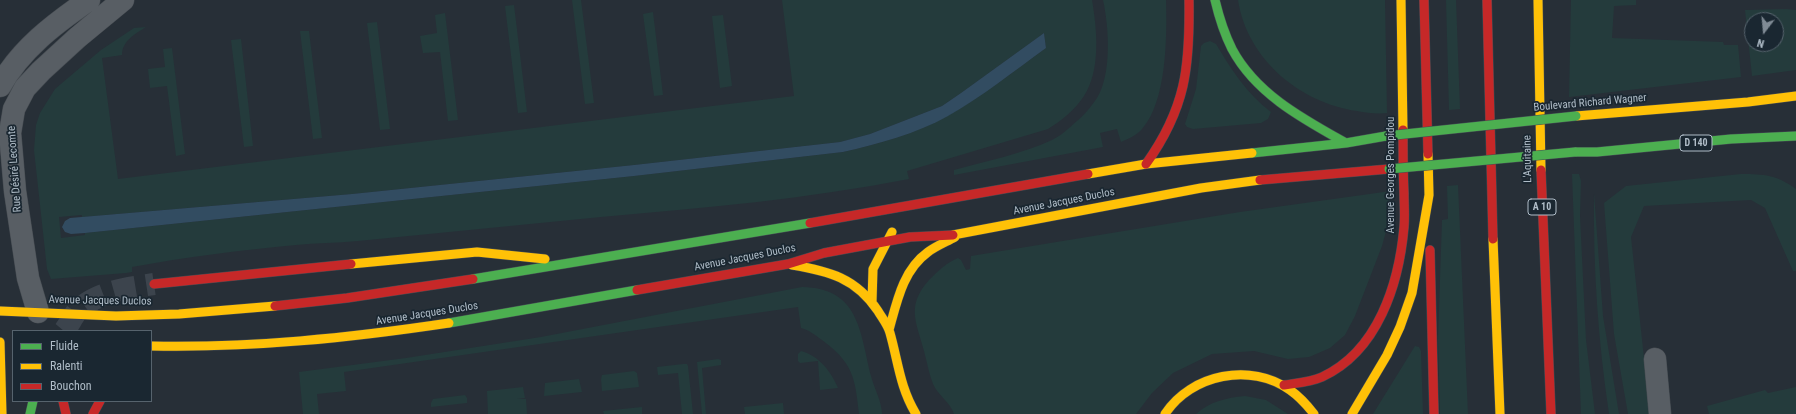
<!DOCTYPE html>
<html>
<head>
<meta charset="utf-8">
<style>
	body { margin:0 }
	#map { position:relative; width:1796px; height:414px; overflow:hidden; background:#272f37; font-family:"Roboto Condensed",sans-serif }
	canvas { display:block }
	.legend { position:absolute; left:12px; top:330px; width:140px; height:72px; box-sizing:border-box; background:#1a2731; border:1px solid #56636d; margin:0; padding:5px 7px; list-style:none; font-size:12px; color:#b0bdc8 }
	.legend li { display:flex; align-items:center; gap:8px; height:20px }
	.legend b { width:20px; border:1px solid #56636d }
	.north { position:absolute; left:1744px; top:12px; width:40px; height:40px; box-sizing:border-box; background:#1a2731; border:1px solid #56636d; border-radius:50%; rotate:196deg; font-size:11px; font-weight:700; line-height:16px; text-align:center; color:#b0bdc8 }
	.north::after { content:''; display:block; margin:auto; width:14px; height:18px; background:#808b95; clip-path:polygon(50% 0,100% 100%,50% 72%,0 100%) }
</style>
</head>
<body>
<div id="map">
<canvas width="1796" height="414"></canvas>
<ul class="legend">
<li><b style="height:5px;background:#4caf50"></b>Fluide</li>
<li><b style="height:5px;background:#ffc107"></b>Ralenti</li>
<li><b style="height:5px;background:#c62828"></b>Bouchon</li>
</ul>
<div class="north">N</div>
</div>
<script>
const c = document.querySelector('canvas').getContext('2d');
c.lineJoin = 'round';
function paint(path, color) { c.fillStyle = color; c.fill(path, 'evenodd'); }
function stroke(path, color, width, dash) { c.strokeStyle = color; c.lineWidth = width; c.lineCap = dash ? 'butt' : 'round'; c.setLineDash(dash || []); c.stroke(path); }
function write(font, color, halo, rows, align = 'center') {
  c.font = font + ' "Roboto Condensed",sans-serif'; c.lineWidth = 3.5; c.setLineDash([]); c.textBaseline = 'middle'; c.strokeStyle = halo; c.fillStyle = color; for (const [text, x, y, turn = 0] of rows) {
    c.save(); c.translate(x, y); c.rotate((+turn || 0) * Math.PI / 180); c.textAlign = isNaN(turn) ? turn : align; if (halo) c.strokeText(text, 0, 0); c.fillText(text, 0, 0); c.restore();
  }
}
paint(new Path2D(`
	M 572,0 L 581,0 L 594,103 L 585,104 Z
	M 782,0 L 1092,0 C 1097,29 1101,70 1084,96 C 1075,110 1061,121 1048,129 L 907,171 L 909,179 C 807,199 704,208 601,217 C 520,225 439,233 358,241 C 337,243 316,243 296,245 C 241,250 186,257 132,267 L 132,272 L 126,273 L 51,279 L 47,269 L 34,150 L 36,125 L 40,113 L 55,89 L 101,50 L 134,28 L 146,27 C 135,34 122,41 122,55 L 102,58 L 118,179 L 794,96 ZM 1044,33 L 1046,48 C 1014,71 982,97 947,116 C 916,134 878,144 843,152 L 634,176 L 85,233 L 85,235 L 61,238 L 59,217 L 82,215 L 82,217 L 352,194 L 634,165 L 840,142 L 870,134 L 942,106 L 961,93 Z
	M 1103,0 L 1166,0 C 1167,36 1167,101 1142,129 C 1137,135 1128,139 1121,142 L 1117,129 L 1100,133 L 1103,147 L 954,175 L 954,170 C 986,161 1022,154 1052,140 C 1062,135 1069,128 1077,121 C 1084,115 1091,107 1097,98 C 1112,74 1109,27 1103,0 Z
	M 1238,0 L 1385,0 L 1387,113 C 1378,114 1366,113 1357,111 C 1300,103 1247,59 1238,0 Z
	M 1446,0 L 1456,0 L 1460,109 L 1449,110 Z
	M 1571,0 L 1636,0 L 1636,5 L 1614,6 L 1612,38 L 1723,42 L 1724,45 L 1738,45 L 1741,77 L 1569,97 Z
	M 514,5 L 527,112 L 518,113 L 505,6 Z
	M 1786,9 L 1796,10 L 1796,70 L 1752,76 L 1745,10 ZM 1752,20 L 1776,20 L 1776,44 L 1752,44 Z
	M 653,12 L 663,95 L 654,96 L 643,14 Z
	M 445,13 L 458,120 L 448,121 L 440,52 L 423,53 L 420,36 L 437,33 L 435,15 Z
	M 723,15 L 732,86 L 720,88 L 712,16 Z
	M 377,22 L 390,129 L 380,130 L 367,23 Z
	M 300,31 L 309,31 L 322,138 L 313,139 Z
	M 241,39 L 253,146 L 244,147 L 231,40 Z
	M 1210,41 L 1216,44 C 1231,69 1247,94 1271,112 L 1268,119 L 1261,123 L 1193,129 L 1187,127 L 1185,124 L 1196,89 L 1201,46 L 1204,43 Z
	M 172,48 L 185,154 L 176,156 L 167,86 L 150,88 L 148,69 L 165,67 L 163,49 Z
	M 1572,174 L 1579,174 L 1581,181 L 1580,216 L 1586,340 L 1595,414 L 1581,414 Z
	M 1741,174 C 1764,174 1777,175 1796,189 L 1796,271 L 1793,271 L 1765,208 L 1751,200 L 1644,206 L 1631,237 L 1650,414 L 1628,414 L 1614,334 L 1604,203 L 1626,186 Z
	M 1458,185 L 1468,414 L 1440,414 L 1438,340 L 1442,220 L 1448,219 L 1447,186 Z
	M 1391,191 L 1388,224 L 1382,246 L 1355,316 L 1345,335 L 1330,348 L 1309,357 L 1288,359 L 1254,351 L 1212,354 L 1173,373 L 1152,393 L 1136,414 L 954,414 C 950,402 938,395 933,384 C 929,374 927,362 924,351 C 916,321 906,306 929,280 C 939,270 946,263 958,258 L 961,260 L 966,270 L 970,269 L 971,256 L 1240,212 Z
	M 1594,193 L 1603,316 L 1619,414 L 1609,414 C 1598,341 1593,267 1594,193 Z
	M 802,287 C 859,288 860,331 871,376 C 874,388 882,402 882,414 L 859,414 C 855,377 853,363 822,340 C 815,335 809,330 801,328 L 798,307 L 344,372 L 346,391 L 317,394 L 319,414 L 303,414 L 299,372 L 406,358 L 541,337 Z
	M 1415,346 L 1419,347 L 1421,351 L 1423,414 L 1373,414 Z
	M 801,351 C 819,356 831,371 838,388 L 820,390 L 818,361 L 800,363 L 798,361 L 798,354 Z
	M 718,359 L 721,360 L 721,365 L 702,368 L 706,414 L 702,414 L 697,362 Z
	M 683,364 L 687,364 L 688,366 L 693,414 L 682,414 L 678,373 L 658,375 L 657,367 Z
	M 634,371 L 637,373 L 639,387 L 602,391 L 601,379 L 602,375 Z
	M 579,379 L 582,392 L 544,396 L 545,383 Z
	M 523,387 L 525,398 L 517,399 L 526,399 L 527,414 L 488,414 L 487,391 Z
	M 1796,387 L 1796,414 L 1709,414 L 1707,406 L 1765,390 L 1768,393 Z
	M 465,395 L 467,398 L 467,403 L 431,407 L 431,403 L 433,399 Z
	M 1245,396 L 1266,400 L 1288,414 L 1196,414 C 1211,401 1226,398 1245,396 Z
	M 783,403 L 784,414 L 745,414 L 744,407 Z
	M 642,407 L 642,414 L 604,414 L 603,411 Z`), '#243b3c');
paint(new Path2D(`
	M 1044,33 L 1046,48 C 1014,71 982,97 948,116 C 916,134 878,144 843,152 L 634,176 L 85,233 L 71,234 L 65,232 L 62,227 L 65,221 L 70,218 L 352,194 L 634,165 L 840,142 L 870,134 L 942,106 L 961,93 Z`), '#324c61');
stroke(new Path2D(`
	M 64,331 C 69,325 73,316 78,310 C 99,291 128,288 154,284`), '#3c444d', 22, [22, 11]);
const street = new Path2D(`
	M 0,86 C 21,49 54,24 89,0
	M 38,312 L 28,278 L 15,191 L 10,133 L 14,109 L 25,88 L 41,71 L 77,38 L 123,0
	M 1655,359 L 1660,414`);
const fast = new Path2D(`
	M 1215,0 C 1219,17 1224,33 1232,49 C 1256,94 1303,119 1346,143
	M 1575,152 L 1597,152 L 1731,139 L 1796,136
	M 1252,153 L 1346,143 L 1386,136
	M 473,279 L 810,223
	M 449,323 L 637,290
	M 30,414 L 33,401`);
const slow = new Path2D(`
	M 1401,0 L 1403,130
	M 1538,0 L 1541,170
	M 1576,116 L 1748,102 L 1796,96
	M 1088,174 L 1146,164 L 1252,153
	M 953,235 L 1201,188 L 1260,180
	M 1493,239 L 1500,414
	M 351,264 L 477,252 L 545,259
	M 792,265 C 829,271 856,278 878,311 C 882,318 888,325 890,333 C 898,361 900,388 916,414
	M 872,302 L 873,269 L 892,232
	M 0,311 L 116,316 L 179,314 L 275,306
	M 889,330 C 897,301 903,270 928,252 C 936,246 946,242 955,237
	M 0,342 L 2,414
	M 151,346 C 252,348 349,338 449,323
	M 1165,414 C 1191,374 1251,362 1290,390 C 1300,397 1307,405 1314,414
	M 1352,414 L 1387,355 L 1400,327 L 1412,293 L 1429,195 L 1428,154`);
const jam = new Path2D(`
	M 1424,0 L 1428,154
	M 1487,0 L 1493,239
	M 1146,164 C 1186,108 1190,67 1189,0
	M 1541,170 L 1551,414
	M 1260,180 L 1389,169
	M 810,223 L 1088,174
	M 1430,250 L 1434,414
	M 154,284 L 351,264
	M 637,290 L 788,264 L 824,253 L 910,237 L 953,235
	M 275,306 L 347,298 L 473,279
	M 1284,385 C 1297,383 1311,382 1322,377 C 1378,351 1399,284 1404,227 C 1405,216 1404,204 1404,193 C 1403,172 1403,151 1403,130
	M 63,401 L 66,414
	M 93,414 L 100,401`);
stroke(street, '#454b51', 23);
stroke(fast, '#444c53', 10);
stroke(slow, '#444c53', 10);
stroke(jam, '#444c53', 10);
stroke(street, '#585e64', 22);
stroke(fast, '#4caf50', 9);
stroke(slow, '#ffc107', 9);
stroke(jam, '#c62828', 9);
const fastBridge = new Path2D(`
	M 1386,136 L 1576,116
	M 1389,169 L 1575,152`);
stroke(fastBridge, '#444c53', 10, []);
stroke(fastBridge, '#4caf50', 9);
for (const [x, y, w] of [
	[1696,143,32],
	[1542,207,28]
]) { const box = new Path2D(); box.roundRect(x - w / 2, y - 8, w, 16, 3); c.fillStyle = '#1a2731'; c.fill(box); stroke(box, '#b0bdc8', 1); }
write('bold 10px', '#b0bdc8', null, [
	["D 140",1696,143],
	["A 10",1542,207]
]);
write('11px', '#b0bdc8', '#1a2731', [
	["Boulevard Richard Wagner",1590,103,-5],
	["L'Aquitaine",1528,159,-91],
	["Rue Désiré Lecomte",15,169,-94],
	["Avenue Georges Pompidou",1391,175,-90],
	["Avenue Jacques Duclos",1064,202,-11],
	["Avenue Jacques Duclos",745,258,-11],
	["Avenue Jacques Duclos",100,301,1],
	["Avenue Jacques Duclos",427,314,-9]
]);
</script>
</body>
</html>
